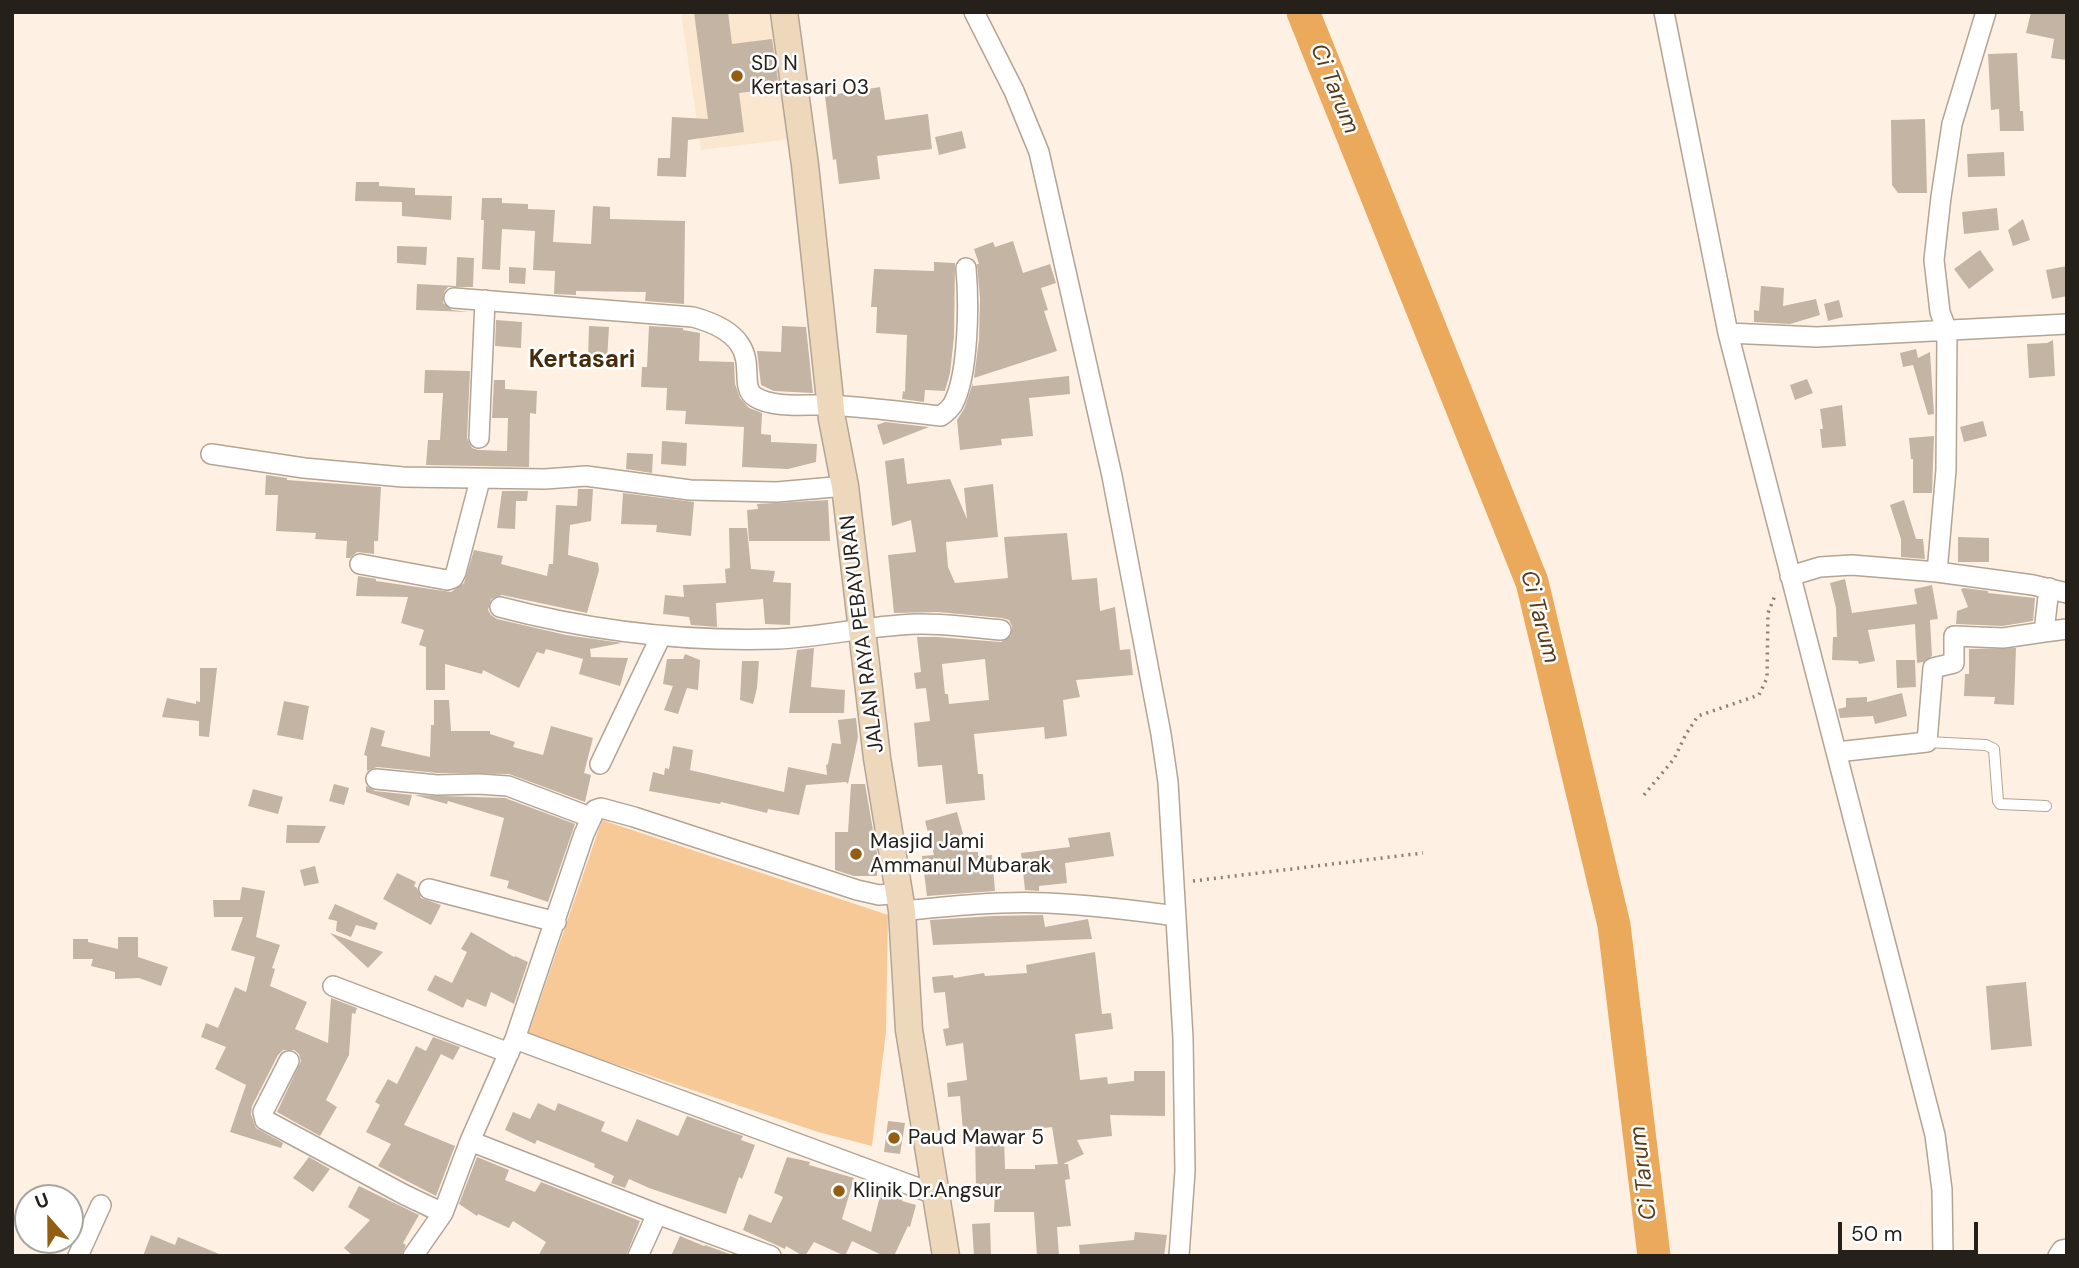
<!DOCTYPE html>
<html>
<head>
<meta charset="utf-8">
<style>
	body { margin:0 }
	#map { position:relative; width:2079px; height:1268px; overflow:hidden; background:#fef1e3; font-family:"DM Sans",sans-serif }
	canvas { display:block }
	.frame { position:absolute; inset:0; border:14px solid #26201a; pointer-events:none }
	.north { position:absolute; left:14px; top:1184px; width:70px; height:70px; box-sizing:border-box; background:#fff; border:2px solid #a8a6a3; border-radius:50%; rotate:339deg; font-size:19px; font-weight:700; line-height:28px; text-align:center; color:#26201a }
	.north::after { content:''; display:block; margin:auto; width:24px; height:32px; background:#935e12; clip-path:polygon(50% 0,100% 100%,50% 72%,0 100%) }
	.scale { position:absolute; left:1838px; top:1222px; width:140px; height:32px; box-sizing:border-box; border:4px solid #26201a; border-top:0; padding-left:9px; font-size:21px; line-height:24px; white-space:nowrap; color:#26201a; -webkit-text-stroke:5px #fff; paint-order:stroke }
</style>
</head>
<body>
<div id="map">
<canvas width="2079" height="1268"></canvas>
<div class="frame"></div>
<div class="north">U</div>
<div class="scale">50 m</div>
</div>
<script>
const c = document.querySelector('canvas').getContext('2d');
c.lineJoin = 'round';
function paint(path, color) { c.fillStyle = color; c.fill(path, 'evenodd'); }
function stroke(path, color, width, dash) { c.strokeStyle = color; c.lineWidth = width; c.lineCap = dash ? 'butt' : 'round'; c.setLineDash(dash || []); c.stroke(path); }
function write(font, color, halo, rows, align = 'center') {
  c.font = font + ' "DM Sans",sans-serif'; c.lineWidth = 5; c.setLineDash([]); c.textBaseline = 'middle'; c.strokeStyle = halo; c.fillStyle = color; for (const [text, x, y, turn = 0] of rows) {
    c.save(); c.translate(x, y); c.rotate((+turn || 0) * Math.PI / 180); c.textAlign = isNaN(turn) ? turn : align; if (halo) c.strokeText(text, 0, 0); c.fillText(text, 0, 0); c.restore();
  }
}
paint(new Path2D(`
	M 681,12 L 775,12 L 791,139 L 701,150 Z`), '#fbe6cf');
paint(new Path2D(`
	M 602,820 L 888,915 L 886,1032 L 872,1146 L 818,1132 L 528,1035 Z`), '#f6c997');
stroke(new Path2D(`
	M 1303,12 L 1532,582 L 1614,925 L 1654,1256`), '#eba95b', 33);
paint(new Path2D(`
	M 694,12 L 728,12 L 732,44 L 772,39 L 779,88 L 739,93 L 744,132 L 688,140 L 686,177 L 657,176 L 658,158 L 670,158 L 672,117 L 708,119 Z
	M 2031,12 L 2067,12 L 2067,60 L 2051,58 L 2054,39 L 2026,33 Z
	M 2017,53 L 2020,111 L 2023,111 L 2024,131 L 2000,131 L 1999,109 L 1991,110 L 1988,54 Z
	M 880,87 L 885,120 L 928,114 L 932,149 L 877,156 L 880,179 L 839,184 L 836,159 L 833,160 L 825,96 Z
	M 1925,119 L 1927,193 L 1898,193 L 1892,185 L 1891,120 Z
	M 962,131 L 966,148 L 939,155 L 935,137 Z
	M 2004,152 L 2005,176 L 1968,177 L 1967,154 Z
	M 356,182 L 379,182 L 379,186 L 415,188 L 415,195 L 452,196 L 451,220 L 402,216 L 402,202 L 355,201 Z
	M 482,198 L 502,198 L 502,203 L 528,204 L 528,209 L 555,210 L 553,242 L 591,244 L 593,206 L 610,207 L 610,219 L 685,221 L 684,304 L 645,301 L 646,292 L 576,291 L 576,295 L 554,294 L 555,271 L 533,270 L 535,231 L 502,229 L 500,270 L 482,269 L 484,220 L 481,220 Z
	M 1997,208 L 1999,230 L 1964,234 L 1962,212 Z
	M 2023,219 L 2030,240 L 2013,246 L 2008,230 Z
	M 1013,241 L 1023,273 L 1050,264 L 1056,283 L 1041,288 L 1048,310 L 1044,311 L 1057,351 L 974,378 L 979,339 L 980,299 L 977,264 L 979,264 L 974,249 L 993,242 L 995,247 Z
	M 397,246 L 427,247 L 426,265 L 397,263 Z
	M 1980,250 L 1994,270 L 1969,289 L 1954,269 Z
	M 457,257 L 474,258 L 473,287 L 448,287 L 444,292 L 443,303 L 452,310 L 469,312 L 416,310 L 417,284 L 456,286 Z
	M 934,262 L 955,263 L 954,337 L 950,373 L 945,391 L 925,390 L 924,402 L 902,399 L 903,391 L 905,392 L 907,335 L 876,333 L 877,307 L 871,307 L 874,269 L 934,271 Z
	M 2067,266 L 2067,296 L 2052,299 L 2046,270 Z
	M 509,267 L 526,268 L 525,284 L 509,283 Z
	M 1761,286 L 1784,288 L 1783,306 L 1816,299 L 1820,315 L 1790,324 L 1754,322 L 1754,310 L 1759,311 Z
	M 1839,300 L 1843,317 L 1828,321 L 1824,304 Z
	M 496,320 L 522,322 L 521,348 L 495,346 Z
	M 589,326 L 609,327 L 607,360 L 588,359 Z
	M 649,326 L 683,328 L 683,330 L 700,333 L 699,361 L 734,362 L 735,384 L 740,398 L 749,408 L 762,413 L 761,434 L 771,435 L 771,442 L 817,444 L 816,462 L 788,469 L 742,467 L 744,427 L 685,424 L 686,411 L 666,410 L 667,388 L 641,387 L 642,367 L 647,367 Z
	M 782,326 L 806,327 L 813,393 L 774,391 L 761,385 L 757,351 L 781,352 Z
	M 2053,340 L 2055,376 L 2029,378 L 2027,344 L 2047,343 Z
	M 1916,349 L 1918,358 L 1930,352 L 1934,414 L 1928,415 L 1913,365 L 1903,367 L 1900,353 Z
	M 425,370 L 470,371 L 467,438 L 472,448 L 478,450 L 507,451 L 508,418 L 492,418 L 494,380 L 505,380 L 505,389 L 537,391 L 536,414 L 530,413 L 529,467 L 426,465 L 428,440 L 440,440 L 443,393 L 424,393 Z
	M 1069,376 L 1070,394 L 1029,398 L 1033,436 L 1001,439 L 1002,445 L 960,450 L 957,420 L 964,409 L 973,383 L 973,386 Z
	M 1807,379 L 1813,393 L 1795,400 L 1790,385 Z
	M 1842,405 L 1846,446 L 1822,448 L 1820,429 L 1823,429 L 1820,409 Z
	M 1983,421 L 1987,436 L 1964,442 L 1960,427 Z
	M 885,422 L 929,427 L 883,445 L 877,425 Z
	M 1934,436 L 1932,493 L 1913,493 L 1913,459 L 1911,459 L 1909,438 Z
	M 662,441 L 687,443 L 686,466 L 661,464 Z
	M 627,453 L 653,454 L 652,473 L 626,469 Z
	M 904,458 L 907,484 L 950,479 L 967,519 L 964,488 L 993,484 L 998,537 L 946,542 L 948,567 L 955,583 L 1008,578 L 1004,537 L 1067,533 L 1072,580 L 1097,578 L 1100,611 L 1115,607 L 1120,650 L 1130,649 L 1133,675 L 1076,680 L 1080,697 L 1063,700 L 1067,736 L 1045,739 L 1044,727 L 974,734 L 978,774 L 983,774 L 985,800 L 946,804 L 942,765 L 918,767 L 914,723 L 930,721 L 926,688 L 916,689 L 914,673 L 921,672 L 917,637 L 907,637 L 937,637 L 1001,642 L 1011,636 L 1012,626 L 1009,620 L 1002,618 L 938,612 L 894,613 L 888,555 L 916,552 L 911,520 L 892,526 L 885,461 ZM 985,659 L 989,700 L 949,704 L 948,694 L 945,694 L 942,664 Z
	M 266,475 L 287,478 L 287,480 L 381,487 L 378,541 L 374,541 L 374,554 L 357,552 L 350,558 L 346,558 L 347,541 L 315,539 L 316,533 L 276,531 L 278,495 L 265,495 Z
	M 578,489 L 593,489 L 591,521 L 570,525 L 568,555 L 598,563 L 599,570 L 587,613 L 502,595 L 491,599 L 488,610 L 491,615 L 497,619 L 566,635 L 622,643 L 590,649 L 591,657 L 628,658 L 620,686 L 579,674 L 583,659 L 546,649 L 544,654 L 537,652 L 519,688 L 483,670 L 482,674 L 445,664 L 445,690 L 426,690 L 426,647 L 419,645 L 424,630 L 401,623 L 408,597 L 356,596 L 358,576 L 376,579 L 376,581 L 451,592 L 464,583 L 474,550 L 503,556 L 501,564 L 547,576 L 549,564 L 553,564 L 556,505 L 577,506 Z
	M 502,491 L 528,491 L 527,501 L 516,501 L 515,529 L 497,528 Z
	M 623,493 L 694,502 L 691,536 L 656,532 L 657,525 L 621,524 Z
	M 828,500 L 830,541 L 749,541 L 747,510 L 758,509 L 757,504 Z
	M 1904,500 L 1916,539 L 1923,539 L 1925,559 L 1901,557 L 1901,539 L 1890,505 Z
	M 729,528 L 747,528 L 751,569 L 775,571 L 773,582 L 791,583 L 790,625 L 765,624 L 763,599 L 716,603 L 717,627 L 691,625 L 689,617 L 663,614 L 665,595 L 684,597 L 683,585 L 726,583 L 725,569 L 730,568 Z
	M 1958,537 L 1989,538 L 1989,562 L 1958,562 Z
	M 1845,579 L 1852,613 L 1917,604 L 1914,589 L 1932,585 L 1938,619 L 1930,620 L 1932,656 L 1923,662 L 1917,663 L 1915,624 L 1868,630 L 1875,661 L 1859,664 L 1858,661 L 1832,660 L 1833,637 L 1837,637 L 1836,608 L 1830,583 Z
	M 1964,588 L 1988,591 L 1988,593 L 2035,598 L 2033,621 L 2002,626 L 1956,624 L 1957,611 L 1968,607 L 1961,589 Z
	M 814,648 L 811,687 L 845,690 L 844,713 L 789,713 L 797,650 Z
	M 2016,648 L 2014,705 L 1994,704 L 1995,697 L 1964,696 L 1965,674 L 1969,674 L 1969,649 Z
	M 685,654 L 700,660 L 698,690 L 687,688 L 678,714 L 664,710 L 673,686 L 663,684 L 667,659 L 683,659 Z
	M 1896,660 L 1915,660 L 1916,687 L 1897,688 Z
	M 742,661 L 759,661 L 757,688 L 753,704 L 740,700 Z
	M 200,668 L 217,668 L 209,737 L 199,736 L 199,721 L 162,717 L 167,698 L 196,704 L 196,701 L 200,702 Z
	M 1902,693 L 1907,716 L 1875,724 L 1873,716 L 1840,718 L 1838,709 L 1846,707 L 1846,698 L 1867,697 L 1867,702 Z
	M 434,700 L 449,700 L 451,731 L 490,731 L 490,734 L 515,742 L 513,747 L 543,755 L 551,726 L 593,738 L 584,773 L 591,775 L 585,802 L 509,774 L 437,773 L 377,767 L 367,771 L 367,756 L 364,755 L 371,727 L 385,731 L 381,746 L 430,757 L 431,725 L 434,725 Z
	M 284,701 L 309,706 L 303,740 L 277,735 Z
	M 856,718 L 858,737 L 848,784 L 846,782 L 806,785 L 799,815 L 768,809 L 767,813 L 721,802 L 720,804 L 649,791 L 653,772 L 664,775 L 665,768 L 669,769 L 673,746 L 693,750 L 690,770 L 784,792 L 788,767 L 827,775 L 826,765 L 828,764 L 832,743 L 841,744 L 838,720 Z
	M 334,784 L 349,788 L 344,805 L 329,801 Z
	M 851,784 L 865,784 L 878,859 L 877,876 L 854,876 L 835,870 L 835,832 L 848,832 Z
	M 366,786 L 375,791 L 412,795 L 409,806 L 366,792 Z
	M 253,789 L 283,797 L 278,814 L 248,806 Z
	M 414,795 L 505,798 L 575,824 L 548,902 L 507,888 L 509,881 L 490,876 L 504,818 L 448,801 L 447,804 Z
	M 957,812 L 968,852 L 978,852 L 978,856 L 992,855 L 995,891 L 927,896 L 922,856 L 934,855 L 925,821 Z
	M 287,825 L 326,826 L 319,843 L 286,843 Z
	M 1110,832 L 1114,856 L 1065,863 L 1067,883 L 1039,886 L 1039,891 L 1025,890 L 1021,853 L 1070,847 L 1068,838 Z
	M 315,866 L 319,883 L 304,886 L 300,870 Z
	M 397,873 L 416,882 L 414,886 L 417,888 L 421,898 L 441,905 L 431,925 L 383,899 Z
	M 242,887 L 265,891 L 256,937 L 280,945 L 272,968 L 275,969 L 270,986 L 307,1002 L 295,1029 L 328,1043 L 331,998 L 357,1008 L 355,1014 L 352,1013 L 349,1055 L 326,1100 L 337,1107 L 320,1136 L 277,1112 L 301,1061 L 299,1054 L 294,1050 L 283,1050 L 278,1055 L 252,1106 L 251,1114 L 256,1128 L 283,1143 L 281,1148 L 230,1132 L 246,1085 L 215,1069 L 226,1047 L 201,1037 L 206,1023 L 218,1028 L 235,987 L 246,992 L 255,957 L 231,950 L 243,917 L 214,917 L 213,900 L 240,900 Z
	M 335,904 L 378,923 L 375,930 L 356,925 L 351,937 L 336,931 L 337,921 L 328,919 Z
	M 1043,915 L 1045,927 L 1088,919 L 1092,939 L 933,945 L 930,920 L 993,916 Z
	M 471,932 L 514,957 L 515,956 L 528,962 L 514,1004 L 491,992 L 486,1007 L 467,999 L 463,1008 L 427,990 L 435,975 L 452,983 L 467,952 L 461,949 Z
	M 330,933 L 383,952 L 368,968 Z
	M 118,937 L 138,937 L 138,957 L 168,967 L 161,986 L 139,978 L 115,979 L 115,972 L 91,966 L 93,959 L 73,959 L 73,939 L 88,939 L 88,942 L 118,949 Z
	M 1095,952 L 1102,1014 L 1111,1013 L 1113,1029 L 1075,1034 L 1080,1080 L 1107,1077 L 1108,1084 L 1134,1081 L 1134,1071 L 1165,1071 L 1165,1116 L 1110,1115 L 1112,1136 L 1077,1140 L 1084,1154 L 1063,1164 L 1068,1164 L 1070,1179 L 1065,1180 L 1071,1226 L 1057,1227 L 1059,1256 L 1037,1256 L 1034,1212 L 994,1212 L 995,1192 L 976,1192 L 975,1130 L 963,1131 L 960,1096 L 948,1097 L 947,1083 L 967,1080 L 963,1043 L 946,1046 L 943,1029 L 949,1028 L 945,992 L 934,993 L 932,977 L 953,975 L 954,978 L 984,973 L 985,976 L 1027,973 L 1026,965 ZM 1052,1127 L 1058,1164 L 1035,1165 L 1035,1169 L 1005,1169 L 1004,1137 L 1012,1136 L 1011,1132 Z
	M 2026,982 L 2032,1046 L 1991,1050 L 1986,986 Z
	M 433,1037 L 460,1047 L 453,1060 L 441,1054 L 404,1125 L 455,1146 L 436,1196 L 378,1166 L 391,1144 L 366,1132 L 380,1105 L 375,1102 L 388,1079 L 397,1084 L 416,1046 L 426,1051 Z
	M 538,1103 L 555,1111 L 558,1103 L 605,1122 L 601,1131 L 627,1142 L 637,1119 L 678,1136 L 687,1116 L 743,1136 L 741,1140 L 755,1145 L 742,1179 L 739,1177 L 726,1214 L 649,1188 L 629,1179 L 625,1188 L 611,1183 L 614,1176 L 594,1167 L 595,1164 L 537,1140 L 535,1144 L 505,1130 L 513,1112 L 530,1119 Z
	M 888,1121 L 905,1123 L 900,1154 L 884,1152 Z
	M 309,1157 L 330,1169 L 313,1192 L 293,1178 Z
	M 477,1157 L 509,1170 L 505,1180 L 535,1192 L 541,1182 L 640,1221 L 626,1256 L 538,1256 L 546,1242 L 513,1221 L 509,1228 L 478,1214 L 477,1216 L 459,1204 Z
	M 787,1157 L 810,1162 L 809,1165 L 854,1178 L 842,1219 L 871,1232 L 882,1188 L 904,1196 L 902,1201 L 916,1205 L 910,1227 L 908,1226 L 894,1256 L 884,1256 L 852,1241 L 845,1256 L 814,1242 L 805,1256 L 803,1256 L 786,1246 L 785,1249 L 743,1230 L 749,1214 L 771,1223 L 783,1197 L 774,1193 Z
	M 359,1186 L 419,1215 L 403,1243 L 406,1245 L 401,1256 L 353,1256 L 344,1248 L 370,1220 L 348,1207 Z
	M 990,1223 L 991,1256 L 974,1256 L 972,1224 Z
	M 1135,1232 L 1167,1235 L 1164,1256 L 1080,1256 L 1079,1245 L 1134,1240 Z
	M 151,1235 L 175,1245 L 178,1237 L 224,1256 L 143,1256 Z
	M 680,1236 L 704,1246 L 705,1245 L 735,1256 L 671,1256 Z`), '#c3b4a4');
const lane = new Path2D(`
	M 1927,742 L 1986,745 L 1994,749 L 1998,801 L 2000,804 L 2046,806`);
const street = new Path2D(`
	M 974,12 L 1014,91 L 1039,152 L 1112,476 L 1161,734 L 1168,782 L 1183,1038 L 1185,1171 L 1179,1256
	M 1664,12 L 1728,333 L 1935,1135 L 1942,1190 L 1943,1256
	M 454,298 L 693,317 C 773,339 733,383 755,397 C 775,409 807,404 829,405 C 866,407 905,412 941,416 C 945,413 950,409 953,404 C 969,374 969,302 966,268
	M 1728,333 L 1817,337 L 2067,324
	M 479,438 L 485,300
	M 211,454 L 304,468 L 403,477 L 545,479 L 586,476 L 690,490 L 777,492 L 845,486
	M 360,564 L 447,580 L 453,578 L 456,572 L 480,480
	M 1937,572 L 1946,470 L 1947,331 L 1940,312 L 1934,260 L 1941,197 L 1952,124 L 1986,12
	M 1790,576 L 1820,567 L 1852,565 L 1937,572 L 2033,585 L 2067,593
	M 500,607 C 591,631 684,642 778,639 C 819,637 859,628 900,625 C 933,622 967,627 1001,630
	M 2044,632 L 2067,629
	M 1837,752 L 1927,742 L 1933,668 L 1954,663 L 1954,636 L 2003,638 L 2044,632 L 2049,588
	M 600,764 L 661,636
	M 376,779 L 437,785 L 479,784 L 508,786 L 590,817
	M 429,889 L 556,922
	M 902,911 C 950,906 999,901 1047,903 C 1090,905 1133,910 1176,916
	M 333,986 L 509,1053
	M 515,1039 L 937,1195
	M 289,1061 L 263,1112 L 265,1120 L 405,1195 L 443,1213
	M 470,1141 L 657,1214 L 771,1256
	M 78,1256 L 101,1205
	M 413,1256 L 443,1213 L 470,1141 L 515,1039 L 584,834 L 595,810 L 601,808 L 634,817 L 857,890 L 879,895 L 900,893
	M 638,1256 L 657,1214
	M 2058,1256 L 2062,1250 L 2067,1249`);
const secondary = new Path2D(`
	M 784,12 L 805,165 L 832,419 L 845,486 L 877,758 L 902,911 L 909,1030 L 946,1256`);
stroke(lane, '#b3a494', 12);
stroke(street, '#b3a494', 22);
stroke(secondary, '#b3a494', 29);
stroke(new Path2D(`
	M 1644,795 L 1674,759 L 1686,734 L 1698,716 L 1759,695 L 1767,678 L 1768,613 L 1776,593
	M 1193,881 L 1423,853`), '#898077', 3.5, [2, 5]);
stroke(lane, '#fff', 10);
stroke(street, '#fff', 19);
stroke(secondary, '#edd8bc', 26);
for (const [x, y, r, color] of [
	[737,76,7,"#935e12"],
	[856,854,7,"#935e12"],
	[894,1138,7,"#935e12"],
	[839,1191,7,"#935e12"]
]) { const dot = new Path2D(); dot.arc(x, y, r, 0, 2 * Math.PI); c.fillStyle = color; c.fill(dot); stroke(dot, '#fff', 2.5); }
write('21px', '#26201a', '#fff', [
	["SD N",751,64],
	["Kertasari 03",751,88],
	["Masjid Jami",870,842],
	["Ammanul Mubarak",870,866],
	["Paud Mawar 5",908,1138],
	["Klinik Dr.Angsur",853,1191]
], 'left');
write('21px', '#26201a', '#fff', [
	["JALAN RAYA PEBAYURAN",863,634,-97]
]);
write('italic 23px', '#573c1b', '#fff', [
	["Ci Tarum",1334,89,68],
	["Ci Tarum",1539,617,75],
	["Ci Tarum",1644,1173,-97]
]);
write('bold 24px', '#452c0a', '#fff', [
	["Kertasari",582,361]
]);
</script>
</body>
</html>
